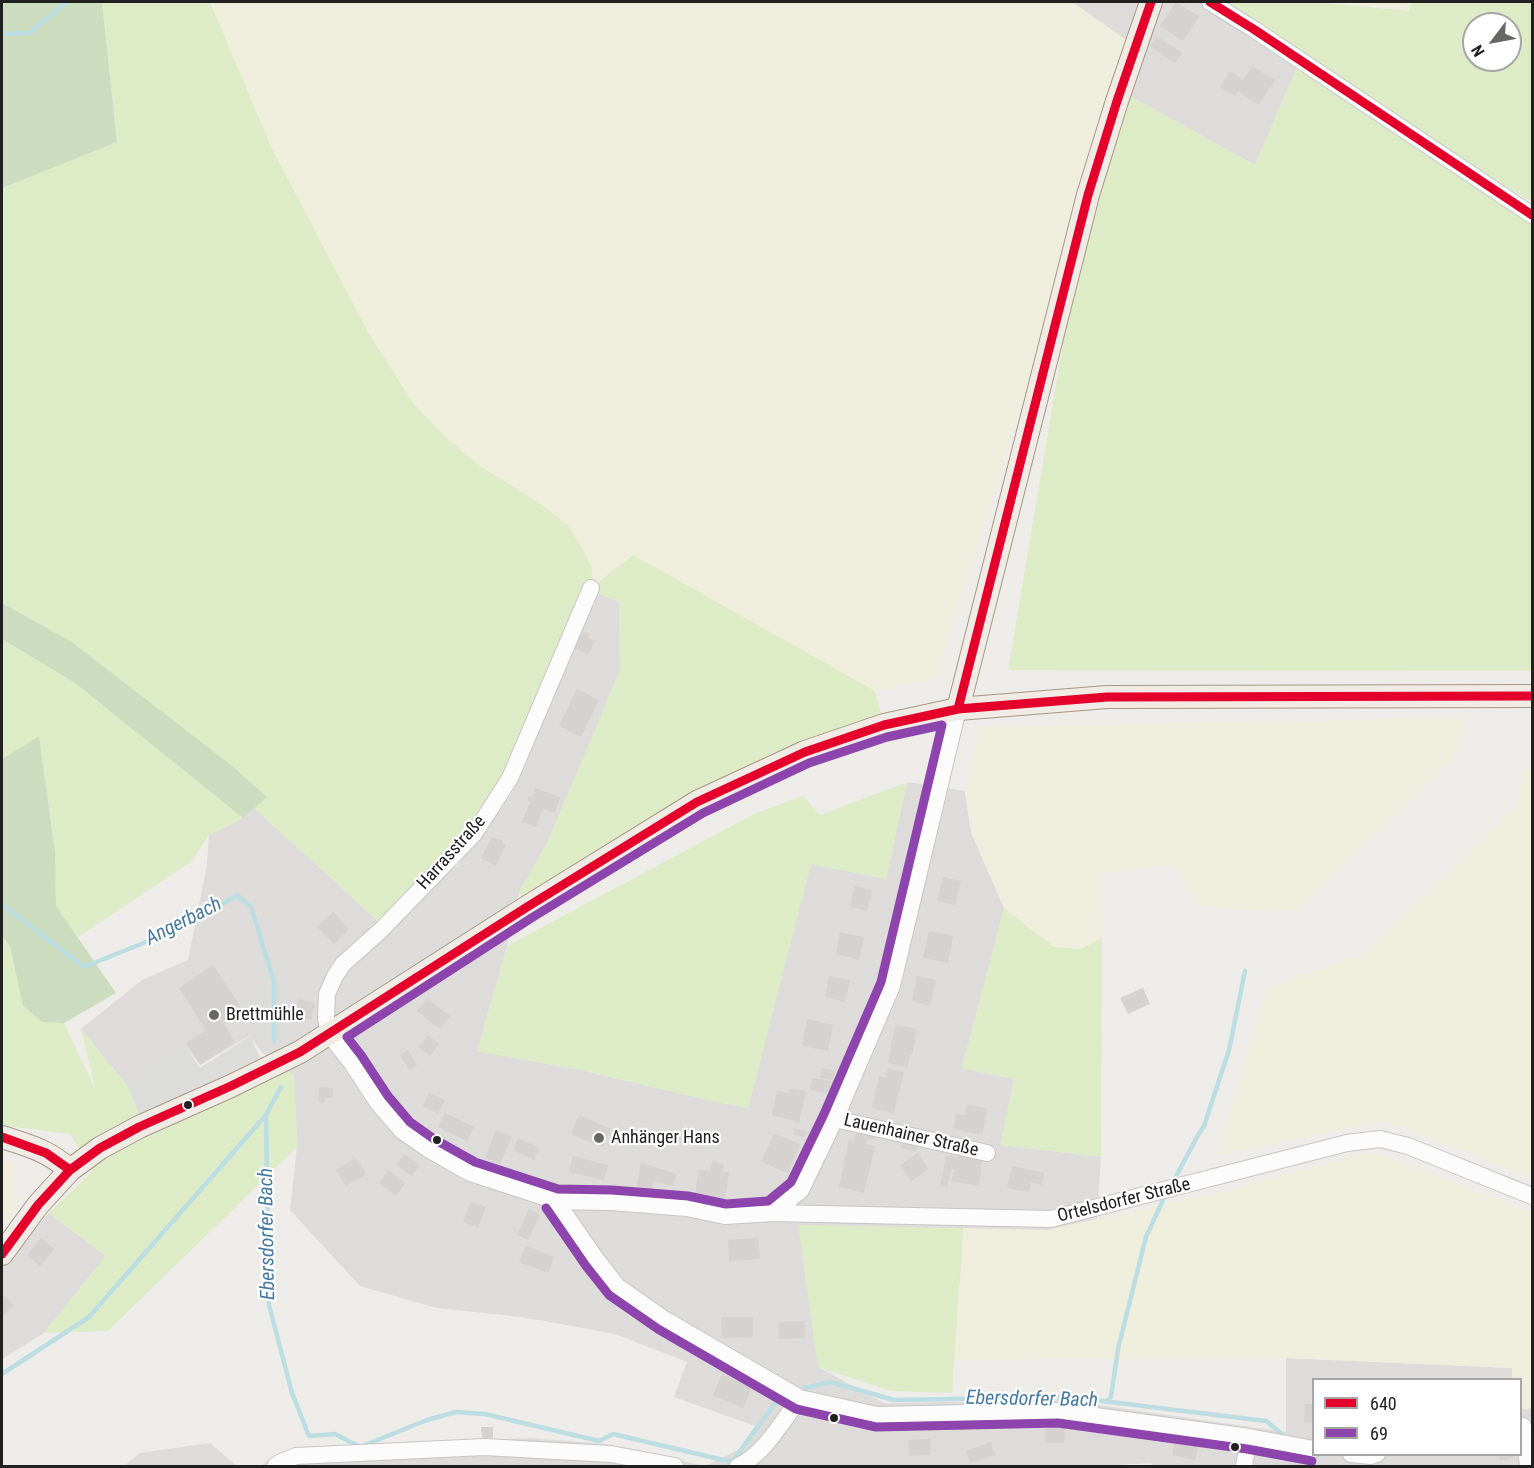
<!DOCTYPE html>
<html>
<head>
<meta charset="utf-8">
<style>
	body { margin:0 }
	#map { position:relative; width:1534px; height:1468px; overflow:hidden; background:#eeece9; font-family:"Roboto Condensed",sans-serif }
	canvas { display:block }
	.frame { position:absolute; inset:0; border:3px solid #202020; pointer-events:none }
	.legend { position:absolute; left:1312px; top:1378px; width:210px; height:78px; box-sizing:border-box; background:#fff; border:2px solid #a6a6a6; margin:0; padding:8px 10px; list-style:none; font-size:18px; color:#202020 }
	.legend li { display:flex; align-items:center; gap:12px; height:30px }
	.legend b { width:30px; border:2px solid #a6a6a6 }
	.north { position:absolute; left:1462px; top:12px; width:60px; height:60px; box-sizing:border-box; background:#fff; border:2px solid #a6a6a6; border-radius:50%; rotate:238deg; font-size:16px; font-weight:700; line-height:24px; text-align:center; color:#202020 }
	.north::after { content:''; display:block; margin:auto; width:21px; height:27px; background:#686766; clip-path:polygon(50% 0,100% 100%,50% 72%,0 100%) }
</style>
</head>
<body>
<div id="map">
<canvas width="1534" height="1468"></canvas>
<div class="frame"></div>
<ul class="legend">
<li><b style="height:8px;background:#e4002b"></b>640</li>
<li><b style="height:8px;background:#8e44ad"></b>69</li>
</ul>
<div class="north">N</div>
</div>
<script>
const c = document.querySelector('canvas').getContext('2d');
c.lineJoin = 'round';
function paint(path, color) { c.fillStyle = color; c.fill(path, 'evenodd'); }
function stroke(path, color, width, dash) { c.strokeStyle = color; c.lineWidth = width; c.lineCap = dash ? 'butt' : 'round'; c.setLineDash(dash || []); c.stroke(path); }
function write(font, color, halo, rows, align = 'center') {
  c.font = font + ' "Roboto Condensed",sans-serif'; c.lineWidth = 4.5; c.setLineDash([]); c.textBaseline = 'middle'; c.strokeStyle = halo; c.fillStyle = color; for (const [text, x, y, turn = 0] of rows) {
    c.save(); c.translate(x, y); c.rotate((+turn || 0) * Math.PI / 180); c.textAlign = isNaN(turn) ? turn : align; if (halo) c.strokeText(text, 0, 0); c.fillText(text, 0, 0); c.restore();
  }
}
paint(new Path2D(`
	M 1072,2 L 1210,2 L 1300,60 L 1255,165 L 1121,91 L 1136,47 Z
	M 595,592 L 619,602 L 621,670 L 548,841 L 519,893 L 507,946 L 477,1051 L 581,1070 L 716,1102 L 748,1108 L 811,863 L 886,879 L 907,782 L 965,791 L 971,832 L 1004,908 L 962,1068 L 1014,1079 L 1001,1145 L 1101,1157 L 1097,1219 L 1048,1230 L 818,1367 L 884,1403 L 1064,1400 L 1286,1432 L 1286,1358 L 1512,1368 L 1512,1379 L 1314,1380 L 1314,1454 L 1520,1454 L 1521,1409 L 1532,1408 L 1532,1466 L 1152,1466 L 1151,1463 L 1100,1466 L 260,1466 L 294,1447 L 530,1438 L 605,1444 L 705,1466 L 738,1450 L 755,1426 L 674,1397 L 687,1362 L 615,1334 L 522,1317 L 437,1308 L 360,1286 L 290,1210 L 297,1147 L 294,1074 L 277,1070 L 249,1036 L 200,1065 L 183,1044 L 126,1084 L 81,1029 L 142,980 L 188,960 L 207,865 L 209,835 L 243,818 L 253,807 L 375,918 L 457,866 L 512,793 Z
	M 49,1213 L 106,1256 L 44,1333 L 2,1359 L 2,1268 Z
	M 210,1443 L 237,1466 L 124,1466 L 140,1453 Z`), '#dddcda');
paint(new Path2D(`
	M 250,1036 L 260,1058 L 140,1117 L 126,1084 L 183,1043 L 200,1068 Z`), '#dcdcda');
paint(new Path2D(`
	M 210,2 L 1072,2 L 1136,47 L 1117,101 L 935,678 L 875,691 L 633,556 L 591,588 L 568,526 L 541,504 L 480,466 L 444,436 L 412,403 L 369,334 L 272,149 Z
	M 1316,2 L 1412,2 L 1409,11 Z
	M 1464,718 L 1457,753 L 1296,912 L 1199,906 L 1177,865 L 1099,873 L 1102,938 L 1081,949 L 1054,947 L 1004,908 L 971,832 L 965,791 L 981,727 Z
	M 1532,766 L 1532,1178 L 1385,1121 L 1218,1155 L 1267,988 L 1363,955 L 1518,805 L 1522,770 Z
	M 1372,1151 L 1532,1213 L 1532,1408 L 1521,1409 L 1520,1380 L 1512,1379 L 1512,1368 L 1286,1358 L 955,1360 L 963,1228 L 1048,1230 L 1226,1191 Z
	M 2,1160 L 13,1161 L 18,1208 L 2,1227 Z`), '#efeedc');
paint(new Path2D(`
	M 102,2 L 210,2 L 272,149 L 369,334 L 413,403 L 444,436 L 480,466 L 541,504 L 568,526 L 582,548 L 592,569 L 591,588 L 633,555 L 875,691 L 884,725 L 805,752 L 527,907 L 519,892 L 548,841 L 620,670 L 619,602 L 595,592 L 474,834 L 380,931 L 375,918 L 253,807 L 266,797 L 231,765 L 72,642 L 2,603 L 2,188 L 117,142 Z
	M 1210,2 L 1316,2 L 1409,11 L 1412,2 L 1532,2 L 1532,202 L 1310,67 L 1532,225 L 1532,671 L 1008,670 L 1088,195 L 1121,91 L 1255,165 L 1300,60 ZM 1474,24 L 1510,24 L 1510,60 L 1474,60 Z
	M 2,639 L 75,683 L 243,818 L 209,835 L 192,861 L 78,937 L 56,906 L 55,852 L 39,736 L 2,759 Z
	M 907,782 L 886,879 L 811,864 L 748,1108 L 716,1102 L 581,1070 L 477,1051 L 507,946 L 754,814 L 803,796 L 820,815 Z
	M 1004,908 L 1054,947 L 1081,949 L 1102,938 L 1101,1157 L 1000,1145 L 1014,1079 L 962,1068 Z
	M 2,936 L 10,946 L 23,1006 L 42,1022 L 64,1023 L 96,1091 L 81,1029 L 126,1084 L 149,1137 L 277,1070 L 294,1074 L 297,1147 L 108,1331 L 44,1333 L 106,1256 L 49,1213 L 93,1171 L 70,1134 L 2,1125 Z
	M 798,1225 L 963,1228 L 952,1393 L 892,1391 L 818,1367 Z`), '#ddebc7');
paint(new Path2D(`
	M 2,2 L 102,2 L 117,142 L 2,188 Z
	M 2,603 L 72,642 L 231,765 L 267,797 L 243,818 L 75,683 L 2,639 Z
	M 39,736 L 55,852 L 56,906 L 116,993 L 64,1023 L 42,1022 L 23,1006 L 10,946 L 2,936 L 2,759 Z`), '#cbddbe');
stroke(new Path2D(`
	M 2,34 L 29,33 L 67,2
	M 2,901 L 3,905 L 84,967 L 188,925 L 237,895 L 251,907 L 274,981 L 274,1041
	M 266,1115 L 269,1305 L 292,1393 L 309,1436 L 335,1434 L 360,1447 L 427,1420 L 456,1412 L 485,1414 L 599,1441 L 613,1434 L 732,1462 L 782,1394
	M 1175,1178 L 1197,1137 L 1204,1126 L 1229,1050 L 1245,971
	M 2,1374 L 89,1317 L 266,1115 L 281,1087
	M 805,1388 L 831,1382 L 894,1400 L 1069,1397 L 1266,1421 L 1281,1433 L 1285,1438
	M 1107,1401 L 1111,1397 L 1118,1349 L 1146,1237 L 1164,1198
	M 1293,1450 L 1299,1458 L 1314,1466`), '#bcdde2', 4.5);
paint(new Path2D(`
	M 1176,2 L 1199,16 L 1183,41 L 1160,26 Z
	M 1156,36 L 1182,53 L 1175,63 L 1150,46 Z
	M 1252,66 L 1275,80 L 1259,105 L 1238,91 L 1235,96 L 1220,87 L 1230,71 L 1243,80 Z
	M 584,631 L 590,634 L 588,638 L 595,642 L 588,655 L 574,648 Z
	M 577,689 L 599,700 L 581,737 L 559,726 Z
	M 535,788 L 560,797 L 555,813 L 543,809 L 536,827 L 522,822 L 530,802 L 527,800 L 529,796 L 532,797 Z
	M 491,838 L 502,840 L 503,844 L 506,845 L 496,866 L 481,858 Z
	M 943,877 L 961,881 L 955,905 L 937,901 Z
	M 855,886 L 872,890 L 867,911 L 850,907 Z
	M 333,912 L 349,929 L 334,944 L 317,927 Z
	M 929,931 L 953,936 L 948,963 L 923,958 Z
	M 840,932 L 864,937 L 859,960 L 836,954 Z
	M 213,965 L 242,1009 L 222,1021 L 235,1042 L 200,1065 L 186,1043 L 206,1030 L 179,988 Z
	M 829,976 L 850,980 L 845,1002 L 825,997 Z
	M 917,976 L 936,980 L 930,1006 L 912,1001 Z
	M 1143,988 L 1150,1004 L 1128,1014 L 1120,998 Z
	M 427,998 L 450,1016 L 440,1029 L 417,1011 Z
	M 299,999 L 315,1003 L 311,1020 L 295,1016 Z
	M 807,1019 L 833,1025 L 828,1051 L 802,1046 Z
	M 895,1025 L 917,1029 L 912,1055 L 910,1055 L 907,1067 L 888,1063 Z
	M 428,1035 L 439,1044 L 430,1056 L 418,1047 Z
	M 408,1050 L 417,1065 L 410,1070 L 400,1055 Z
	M 822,1068 L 835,1071 L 833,1080 L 820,1078 Z
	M 888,1068 L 904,1072 L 894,1113 L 872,1108 L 879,1076 L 886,1078 Z
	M 812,1078 L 831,1081 L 829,1093 L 810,1090 Z
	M 319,1087 L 333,1088 L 332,1098 L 325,1098 L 324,1103 L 318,1102 Z
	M 789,1088 L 806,1091 L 799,1122 L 772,1115 L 777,1091 L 788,1093 Z
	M 429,1093 L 445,1100 L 438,1114 L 423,1106 Z
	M 967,1104 L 987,1109 L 982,1135 L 953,1129 L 956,1114 L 965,1115 Z
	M 445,1113 L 474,1127 L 467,1141 L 438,1127 Z
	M 579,1115 L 611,1129 L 603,1147 L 571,1134 Z
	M 794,1128 L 806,1131 L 804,1137 L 793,1134 Z
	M 857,1128 L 876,1133 L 874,1140 L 867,1139 L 866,1144 L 875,1146 L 864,1193 L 839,1187 L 849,1140 L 854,1142 Z
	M 496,1130 L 512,1137 L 500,1164 L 485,1158 Z
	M 774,1134 L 800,1144 L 788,1173 L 761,1162 Z
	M 518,1138 L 539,1148 L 534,1160 L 513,1150 Z
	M 903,1138 L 918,1141 L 916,1152 L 901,1148 Z
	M 918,1153 L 928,1169 L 911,1181 L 900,1165 Z
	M 404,1154 L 420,1165 L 412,1176 L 396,1165 Z
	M 573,1156 L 608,1165 L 604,1180 L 569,1172 Z
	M 946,1156 L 958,1158 L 959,1156 L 982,1161 L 979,1186 L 951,1181 L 955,1170 L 951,1169 L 947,1187 L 940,1186 Z
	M 356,1158 L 366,1174 L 346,1186 L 336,1170 Z
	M 713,1161 L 724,1164 L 722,1172 L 729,1172 L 725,1198 L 695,1194 L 699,1170 L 710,1171 Z
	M 641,1163 L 677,1174 L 673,1186 L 653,1181 L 651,1195 L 636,1190 Z
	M 1012,1166 L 1044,1173 L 1042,1185 L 1031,1182 L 1029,1192 L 1007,1188 Z
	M 388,1170 L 405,1183 L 396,1196 L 379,1183 Z
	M 471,1202 L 486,1207 L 478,1227 L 463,1222 Z
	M 529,1209 L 540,1215 L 528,1240 L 517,1235 Z
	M 41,1238 L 54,1249 L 40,1266 L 27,1255 Z
	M 758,1238 L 760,1259 L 729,1261 L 728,1240 Z
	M 526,1246 L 554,1257 L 548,1273 L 519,1262 Z
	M 3,1295 L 14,1305 L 2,1317 L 2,1296 Z
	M 721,1317 L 753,1317 L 753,1337 L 722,1338 Z
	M 804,1321 L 805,1338 L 779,1339 L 778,1322 Z
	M 722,1374 L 752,1387 L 743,1408 L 713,1395 Z
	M 1305,1404 L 1314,1404 L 1314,1423 L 1304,1422 Z
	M 481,1427 L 493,1427 L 493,1438 L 482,1438 Z
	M 1045,1427 L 1065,1427 L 1064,1443 L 1045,1443 Z
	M 930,1439 L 931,1455 L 909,1456 L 908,1440 Z
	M 1175,1440 L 1198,1445 L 1195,1460 L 1172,1455 Z
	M 991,1442 L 995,1455 L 970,1463 L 966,1451 Z
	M 1499,1454 L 1514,1454 L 1515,1458 L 1500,1461 Z`), '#d5d2d0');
const minor = new Path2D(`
	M 1210,2 L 1255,30 L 1532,215
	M 591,588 L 510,778 L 474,834 L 380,931 L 343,964 L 335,976 L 327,994 L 326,1018 L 329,1034 L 351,1062 L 378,1103 L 402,1131 L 428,1149 L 470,1173 L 556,1201 L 611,1202 L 687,1208 L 725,1216 L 773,1213 L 1051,1219 L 1347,1143 L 1380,1139 L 1408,1146 L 1532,1196
	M 835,1119 L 987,1153
	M 556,1201 L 596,1259 L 617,1286 L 664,1319 L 800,1398 L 877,1415 L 1059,1411 L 1249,1437 L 1314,1449
	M 773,1213 L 801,1190 L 835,1119 L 892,986 L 958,709
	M 1523,1426 L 1528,1466
	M 1351,1454 L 1371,1456 L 1377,1454
	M 275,1466 L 281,1462 L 296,1456 L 484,1447 L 611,1454 L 675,1466
	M 738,1466 C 764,1455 783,1420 800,1398
	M 1244,1466 L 1249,1437`);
const major = new Path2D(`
	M 958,709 L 1088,195 L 1117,101 L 1151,2
	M 2,1137 C 30,1146 47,1150 70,1170
	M 2,1254 L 38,1205 L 70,1170 L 100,1148 L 139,1127 L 231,1086 L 300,1052 L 527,907 L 697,802 L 805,752 L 884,725 L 958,709 L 1107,697 L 1532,696`);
stroke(minor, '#c7c6c5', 18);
stroke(major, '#a59885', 24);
stroke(minor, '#fcfcfc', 16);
stroke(major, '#f1ebe6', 22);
stroke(new Path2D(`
	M 1210,2 L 1255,30 L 1532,215
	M 958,709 L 1088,195 L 1117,101 L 1151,2
	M 2,1137 L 46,1153 L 70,1170
	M 2,1254 L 38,1205 L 70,1170 L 100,1148 L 139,1127 L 231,1086 L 300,1052 L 527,907 L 697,802 L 805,752 L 884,725 L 958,709 L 1107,697 L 1532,696`), '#e4002b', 9);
stroke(new Path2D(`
	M 942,725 L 881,982 L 824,1114 L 791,1182 L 768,1201 L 726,1204 L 688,1196 L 612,1190 L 558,1189 L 475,1162 L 434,1139 L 410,1122 L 388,1096 L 361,1055 L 347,1037 L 533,917 L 703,813 L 809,763 L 887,737 Z
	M 546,1208 L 586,1266 L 609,1295 L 658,1329 L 796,1409 L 876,1427 L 1058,1423 L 1247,1449 L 1312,1461`), '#8e44ad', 9);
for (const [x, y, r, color] of [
	[214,1015,6,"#686766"],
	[188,1105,5,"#202020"],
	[599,1138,6,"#686766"],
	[437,1140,5,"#202020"],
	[834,1418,5,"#202020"],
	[1235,1447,5,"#202020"]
]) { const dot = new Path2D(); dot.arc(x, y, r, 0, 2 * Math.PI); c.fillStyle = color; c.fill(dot); stroke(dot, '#fff', 2); }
write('18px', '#202020', '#fff', [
	["Harrasstraße",452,853,-48],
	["Lauenhainer Straße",911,1136,13],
	["Ortelsdorfer Straße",1124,1201,-14]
]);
write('18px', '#202020', '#fff', [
	["Brettmühle",226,1015],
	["Anhänger Hans",611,1138]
], 'left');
write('italic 20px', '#4479a2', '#fff', [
	["Angerbach",184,922,-27],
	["Ebersdorfer Bach",268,1234,-91],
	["Ebersdorfer Bach",1032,1400,1]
]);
</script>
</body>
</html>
